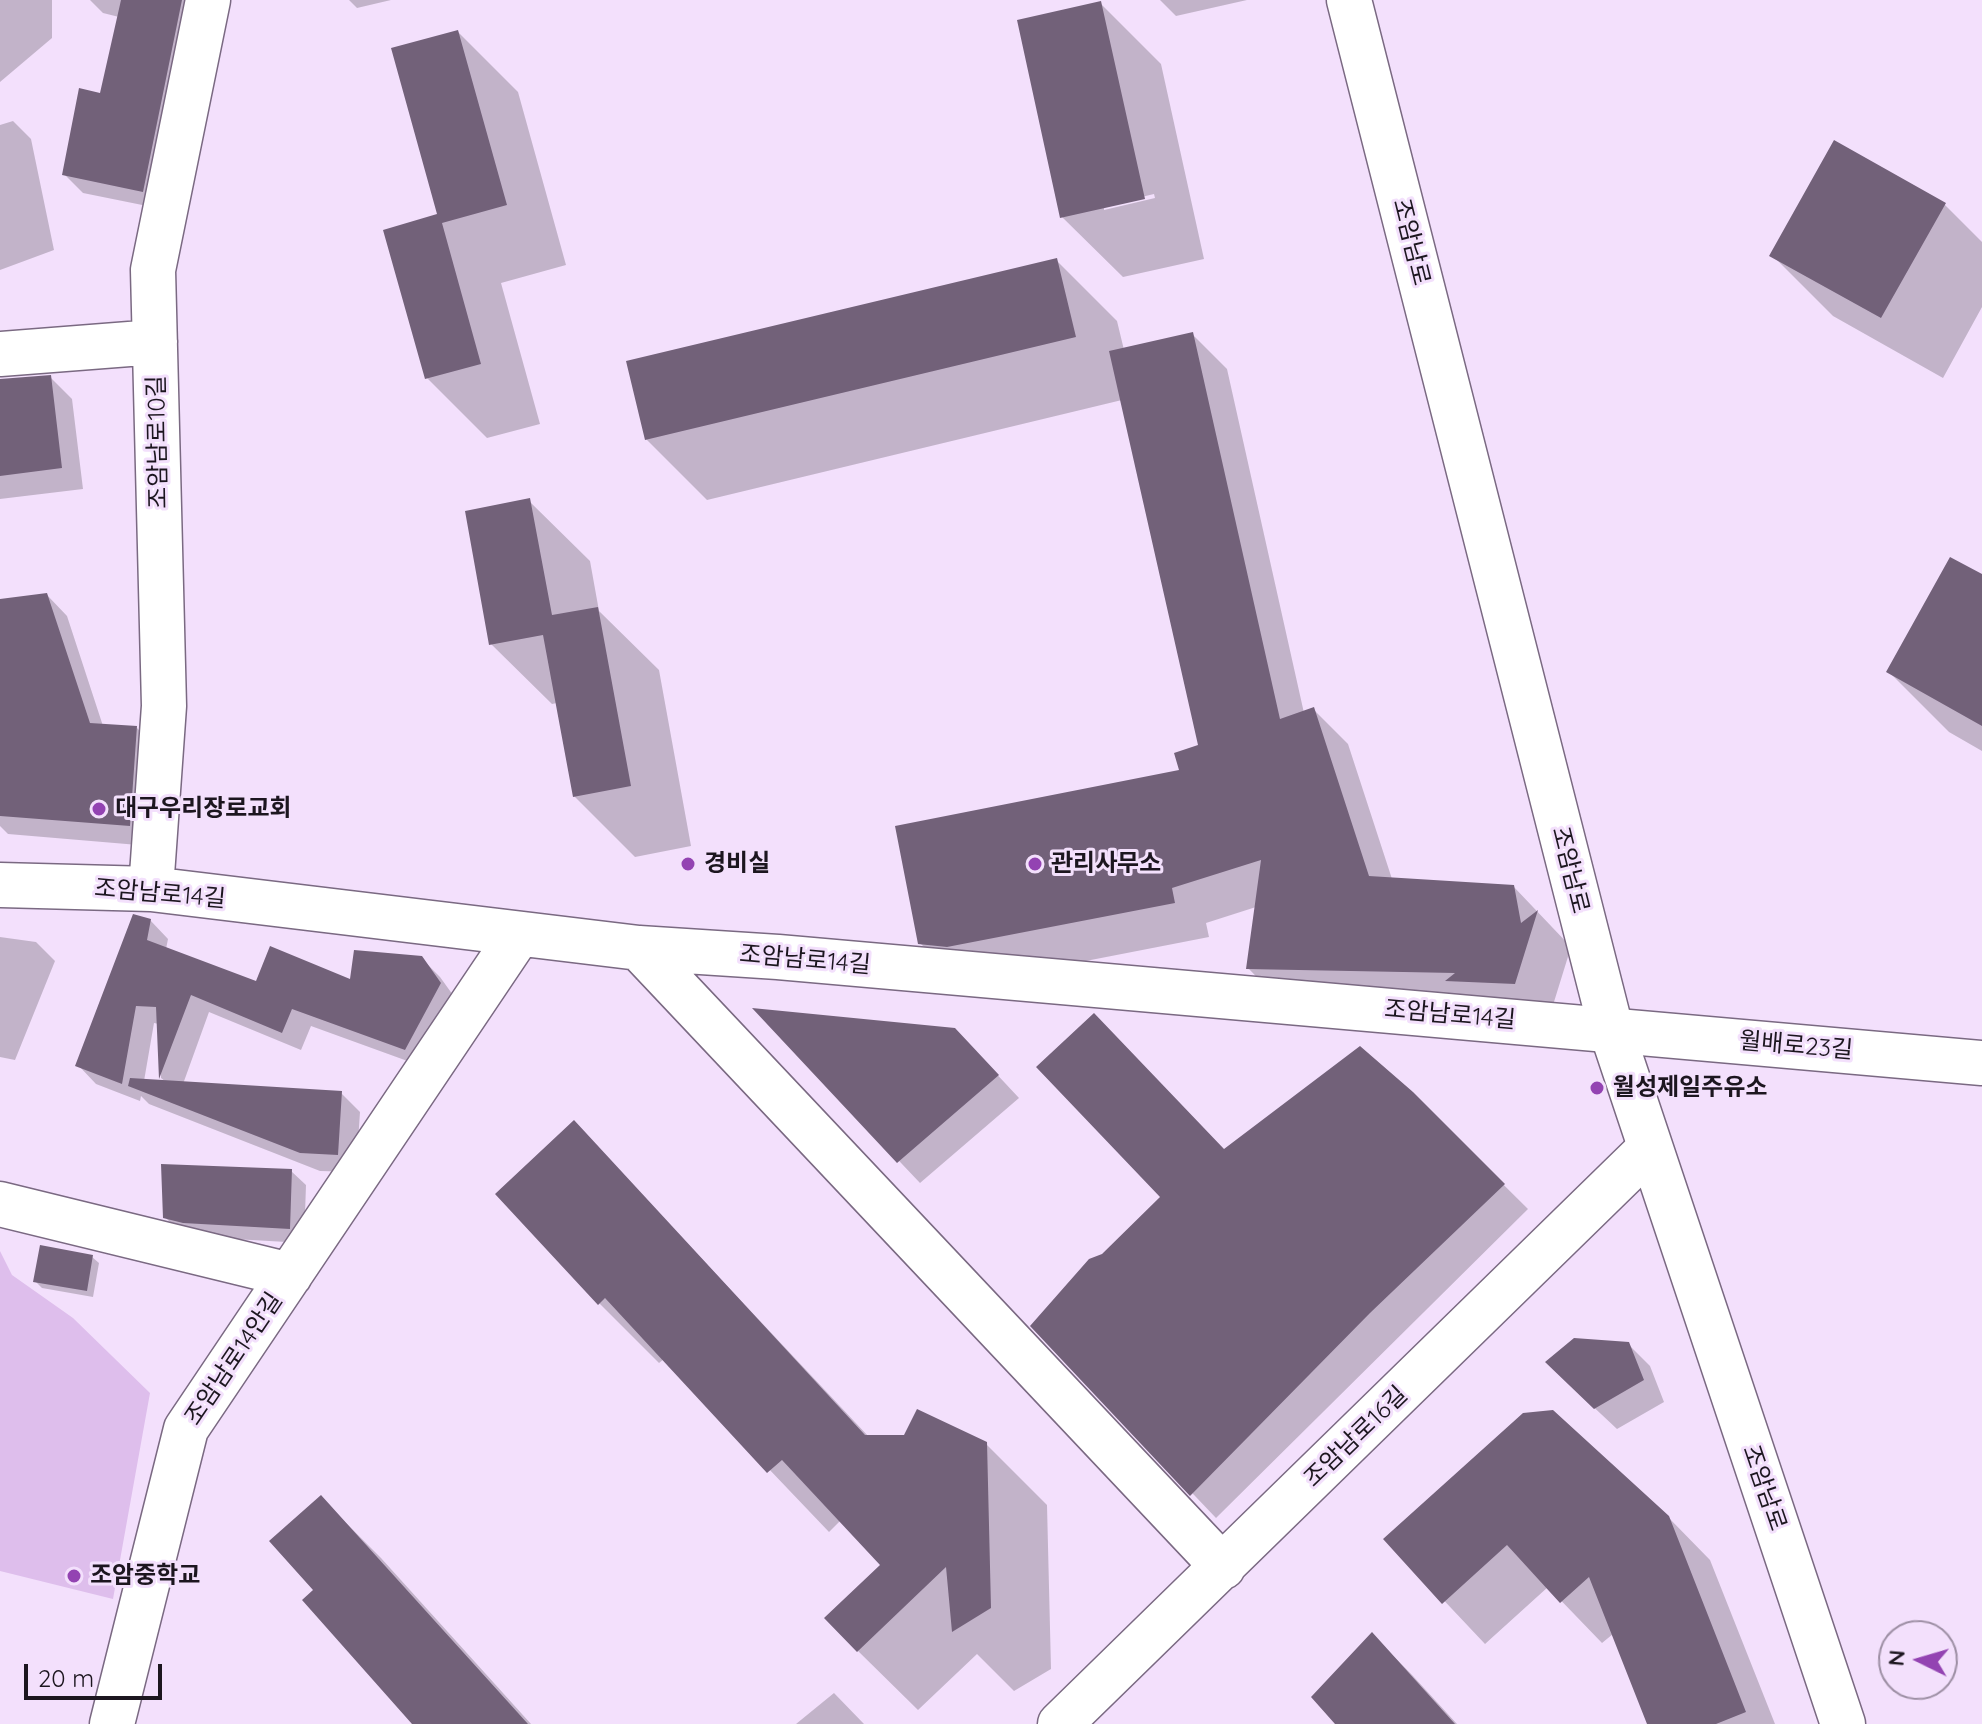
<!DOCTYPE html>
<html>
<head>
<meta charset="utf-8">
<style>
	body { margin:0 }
	#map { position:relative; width:1982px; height:1724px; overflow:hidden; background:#f3e0fc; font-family:Quicksand,sans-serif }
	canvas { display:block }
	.north { position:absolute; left:1878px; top:1620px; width:80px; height:80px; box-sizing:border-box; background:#f3e0fc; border:2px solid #9d8fa4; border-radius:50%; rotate:275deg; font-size:22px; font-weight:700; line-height:32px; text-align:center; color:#1c161f }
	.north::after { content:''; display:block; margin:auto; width:28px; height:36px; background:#9343b2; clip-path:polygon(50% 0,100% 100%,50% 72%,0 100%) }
	.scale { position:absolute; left:24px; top:1664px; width:138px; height:36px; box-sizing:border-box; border:4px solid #1c161f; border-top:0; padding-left:10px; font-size:24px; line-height:28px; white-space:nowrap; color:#1c161f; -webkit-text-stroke:6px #f3e0fc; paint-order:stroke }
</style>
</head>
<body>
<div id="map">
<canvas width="1982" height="1724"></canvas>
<div class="north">N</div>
<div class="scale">20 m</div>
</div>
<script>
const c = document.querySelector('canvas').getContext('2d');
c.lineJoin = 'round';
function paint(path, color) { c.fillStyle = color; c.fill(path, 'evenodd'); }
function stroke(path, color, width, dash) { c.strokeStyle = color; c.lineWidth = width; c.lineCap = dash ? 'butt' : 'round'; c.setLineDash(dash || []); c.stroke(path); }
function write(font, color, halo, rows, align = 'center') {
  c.font = font + ' Quicksand,"Noto Sans KR",sans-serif'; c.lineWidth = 6; c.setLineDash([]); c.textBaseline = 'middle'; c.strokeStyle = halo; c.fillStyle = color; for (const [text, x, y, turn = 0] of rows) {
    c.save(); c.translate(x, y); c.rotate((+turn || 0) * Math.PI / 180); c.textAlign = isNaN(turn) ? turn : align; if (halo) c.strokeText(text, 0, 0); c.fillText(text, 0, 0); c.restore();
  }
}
paint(new Path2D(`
	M 0,1251 L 12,1275 L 73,1318 L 150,1393 L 113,1599 L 0,1571 Z`), '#debeec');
paint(new Path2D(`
	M 0,0 L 52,0 L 52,38 L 0,82 Z
	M 90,0 L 207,0 L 162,209 L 83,193 L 64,174 L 101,95 L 119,17 L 103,13 Z
	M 349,0 L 391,0 L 357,8 Z
	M 1160,0 L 1247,0 L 1176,16 Z
	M 1100,3 L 1161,64 L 1204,259 L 1123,277 L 1062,217 ZM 1154,194 L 1155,198 L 1104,210 L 1104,206 Z
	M 458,32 L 518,92 L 566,265 L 501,283 L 540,424 L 487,438 L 427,378 Z
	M 13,121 L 31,139 L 54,250 L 0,270 L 0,125 Z
	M 1944,204 L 1982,242 L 1982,307 L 1943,378 L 1833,316 L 1772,255 Z
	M 1056,260 L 1117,321 L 1124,350 L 1192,334 L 1227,369 L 1304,713 L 1314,710 L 1348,744 L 1392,879 L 1513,886 L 1571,947 L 1549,1018 L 1282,1003 L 1248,968 L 1256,907 L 1206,923 L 1209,937 L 983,981 L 955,978 L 920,943 L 1182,772 L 1200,746 L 1122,400 L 707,500 L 646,439 Z
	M 50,377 L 72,399 L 83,489 L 0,499 L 0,381 Z
	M 529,501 L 590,561 L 599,611 L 659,670 L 691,846 L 635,857 L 574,796 L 557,703 L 552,704 L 491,644 Z
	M 1982,577 L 1982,751 L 1949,732 L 1888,671 Z
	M 47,595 L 67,616 L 103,726 L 137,728 L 157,749 L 150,846 L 8,834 L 0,826 L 0,601 Z
	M 150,920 L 168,939 L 166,949 L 257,984 L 352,982 L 421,958 L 440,977 L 458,1002 L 424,1067 L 311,1026 L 301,1050 L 209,1012 L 183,1084 L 341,1093 L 360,1112 L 356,1172 L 320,1171 L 149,1104 L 141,1096 L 140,1101 L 96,1084 L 78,1065 ZM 154,1023 L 159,1024 L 161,1078 L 166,1082 L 144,1081 Z
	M 0,937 L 36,942 L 55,961 L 15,1060 L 0,1057 Z
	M 757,1011 L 976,1052 L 1019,1098 L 920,1183 Z
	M 1411,1093 L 1528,1209 L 1216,1518 L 1033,1326 L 1163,1197 L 1224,1152 Z
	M 574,1123 L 869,1437 L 986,1444 L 1047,1505 L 1051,1669 L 1014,1691 L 977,1654 L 918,1710 L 858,1651 L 883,1565 L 841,1520 L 829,1532 L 664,1359 L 659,1363 L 599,1303 Z
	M 291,1171 L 306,1185 L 304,1243 L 199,1237 L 180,1232 L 165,1217 Z
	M 92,1257 L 99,1263 L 93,1297 L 42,1288 L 36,1282 Z
	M 1628,1344 L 1650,1366 L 1664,1402 L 1617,1429 L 1569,1384 Z
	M 321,1498 L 381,1558 L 531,1724 L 415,1724 L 316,1590 Z
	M 1668,1517 L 1710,1560 L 1775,1724 L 1649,1724 L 1613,1634 L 1602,1643 L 1548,1587 L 1485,1644 L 1386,1539 Z
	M 1372,1634 L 1413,1676 L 1457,1724 L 1337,1724 Z
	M 834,1693 L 864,1724 L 796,1724 Z`), '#0003');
paint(new Path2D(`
	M 121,0 L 182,0 L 143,192 L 62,175 L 79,88 L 100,93 Z
	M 1101,1 L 1145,199 L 1060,218 L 1017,20 Z
	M 458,30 L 507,205 L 442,223 L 481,364 L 425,379 L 383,230 L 437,214 L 391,48 Z
	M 1834,140 L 1946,203 L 1881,318 L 1769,256 Z
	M 1057,258 L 1076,337 L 645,440 L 626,361 Z
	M 1193,332 L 1280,719 L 1314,707 L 1369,876 L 1514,885 L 1521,923 L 1538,910 L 1515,984 L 1445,981 L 1455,973 L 1246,969 L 1261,860 L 1172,888 L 1175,903 L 947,947 L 918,944 L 895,826 L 1179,770 L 1174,753 L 1198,745 L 1109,351 Z
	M 51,375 L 62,468 L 0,476 L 0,379 Z
	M 530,498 L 552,615 L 598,607 L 631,786 L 573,797 L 543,635 L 489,645 L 465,511 Z
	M 1950,557 L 1982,574 L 1982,726 L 1886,672 Z
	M 47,593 L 90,723 L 137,726 L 130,826 L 0,816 L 0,599 Z
	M 133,914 L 151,919 L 147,940 L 256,981 L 270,946 L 350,979 L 354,950 L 422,956 L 441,983 L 405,1050 L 292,1009 L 282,1033 L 191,995 L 159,1079 L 156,1007 L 136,1006 L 122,1084 L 75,1066 Z
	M 752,1008 L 955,1028 L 999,1075 L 897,1163 Z
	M 1094,1013 L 1224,1149 L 1360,1046 L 1413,1092 L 1505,1184 L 1370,1313 L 1190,1496 L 1030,1326 L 1089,1259 L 1102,1254 L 1160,1197 L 1036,1067 Z
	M 130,1078 L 342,1091 L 338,1155 L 300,1153 L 128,1086 Z
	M 574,1120 L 865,1435 L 904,1435 L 917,1409 L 987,1442 L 991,1608 L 952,1632 L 946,1567 L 857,1652 L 824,1618 L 880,1565 L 782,1460 L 767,1473 L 605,1298 L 598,1305 L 495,1194 Z
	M 161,1164 L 292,1169 L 290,1229 L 183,1223 L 163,1218 Z
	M 40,1245 L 93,1255 L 87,1291 L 33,1282 Z
	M 1574,1338 L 1629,1342 L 1644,1380 L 1594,1409 L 1545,1362 Z
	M 1553,1410 L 1669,1516 L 1746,1712 L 1716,1724 L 1647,1724 L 1589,1577 L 1560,1603 L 1507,1545 L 1442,1604 L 1383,1539 L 1523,1413 Z
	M 321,1495 L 528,1724 L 412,1724 L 302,1600 L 313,1590 L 269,1541 Z
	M 1372,1632 L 1455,1724 L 1335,1724 L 1311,1697 Z`), '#726179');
const street = new Path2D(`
	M 0,354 L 155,342
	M 0,885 L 151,889 L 639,948 L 778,957 L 1982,1063
	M 151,889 L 164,706 L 153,270 L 208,0
	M 639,948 L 1223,1567
	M 0,1204 L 290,1275
	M 112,1724 L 186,1429 L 519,934
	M 1060,1724 L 1650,1148`);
const secondary = new Path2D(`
	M 1349,0 L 1611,1029 L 1843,1724`);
stroke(street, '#7a6982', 47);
stroke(secondary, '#7a6982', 47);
stroke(street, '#fff', 44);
stroke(secondary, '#fff', 44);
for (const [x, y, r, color] of [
	[99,809,8,"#9343b2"],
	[688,864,8,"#9343b2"],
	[1035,864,8,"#9343b2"],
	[1597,1088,8,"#9343b2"],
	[74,1576,8,"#9343b2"]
]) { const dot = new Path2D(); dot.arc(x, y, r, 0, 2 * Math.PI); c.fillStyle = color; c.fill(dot); stroke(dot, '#f3e0fc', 3); }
write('24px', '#1c161f', '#f3e0fc', [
	["조암남로",1411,242,76],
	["조암남로10길",158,442,-91],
	["조암남로",1570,870,76],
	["조암남로14길",160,894,5],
	["조암남로14길",805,960,5],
	["조암남로14길",1450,1015,5],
	["월배로23길",1796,1046,5],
	["조암남로14안길",234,1359,-56],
	["조암남로16길",1356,1437,-44],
	["조암남로",1764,1488,71]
]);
write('bold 24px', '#1c161f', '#f3e0fc', [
	["대구우리장로교회",115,809],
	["경비실",704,864],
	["관리사무소",1051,864],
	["월성제일주유소",1613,1088],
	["조암중학교",90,1576]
], 'left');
</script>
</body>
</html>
